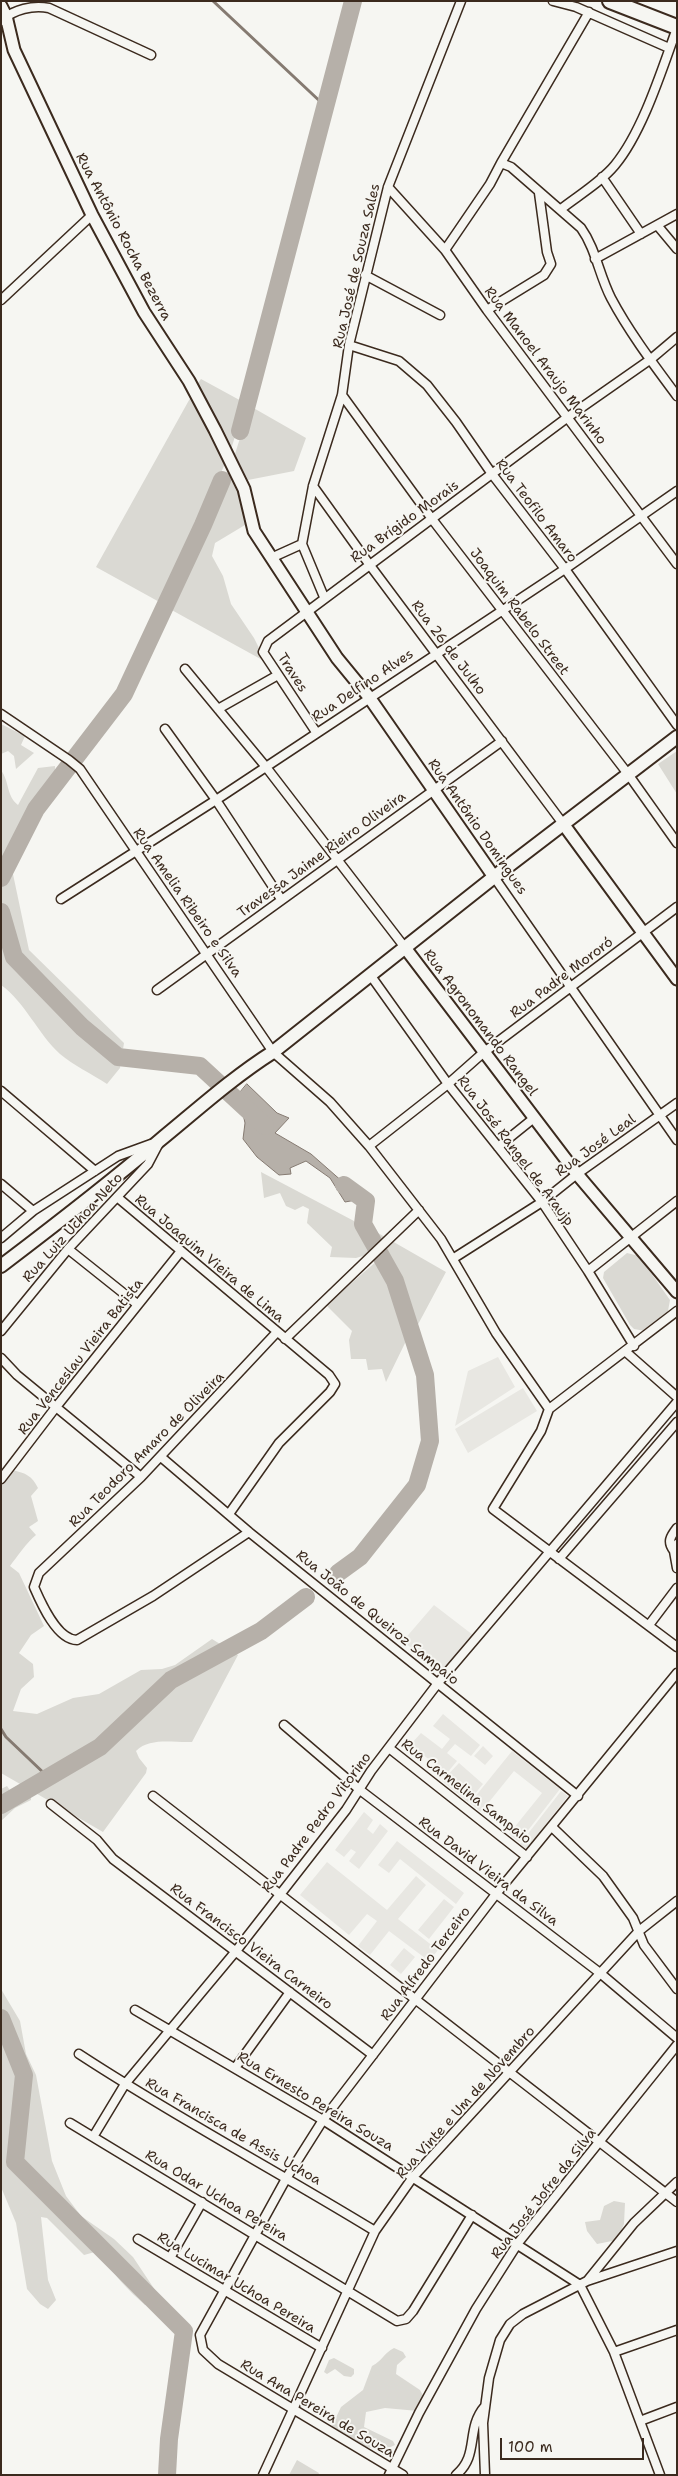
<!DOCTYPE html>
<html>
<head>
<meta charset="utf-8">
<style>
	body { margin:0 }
	#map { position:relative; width:678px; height:2476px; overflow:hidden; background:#f6f6f2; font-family:"Shantell Sans",sans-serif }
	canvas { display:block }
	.frame { position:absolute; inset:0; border:2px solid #3b2a1e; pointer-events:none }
	.scale { position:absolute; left:500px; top:2438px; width:144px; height:22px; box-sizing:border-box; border:2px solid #3b2a1e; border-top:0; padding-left:6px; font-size:15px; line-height:18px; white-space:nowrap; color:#3b2a1e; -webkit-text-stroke:4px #f6f6f2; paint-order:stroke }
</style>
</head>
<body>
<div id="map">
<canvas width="678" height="2476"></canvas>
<div class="frame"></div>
<div class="scale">100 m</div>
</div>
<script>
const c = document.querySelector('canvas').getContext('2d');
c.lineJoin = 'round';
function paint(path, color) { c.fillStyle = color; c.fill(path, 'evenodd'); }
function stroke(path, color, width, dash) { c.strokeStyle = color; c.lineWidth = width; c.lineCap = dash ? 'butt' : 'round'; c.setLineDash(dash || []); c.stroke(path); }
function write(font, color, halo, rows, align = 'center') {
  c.font = font + ' "Shantell Sans",sans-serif'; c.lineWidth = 4; c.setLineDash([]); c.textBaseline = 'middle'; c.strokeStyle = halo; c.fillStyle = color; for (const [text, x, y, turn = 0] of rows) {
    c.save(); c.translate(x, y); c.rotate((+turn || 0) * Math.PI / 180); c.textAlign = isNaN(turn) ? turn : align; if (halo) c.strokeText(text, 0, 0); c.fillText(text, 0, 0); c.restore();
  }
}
paint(new Path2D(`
	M 498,1357 L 515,1387 L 455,1426 L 468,1371 Z
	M 523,1388 L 537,1411 L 468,1453 L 455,1429 Z
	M 434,1605 L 473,1635 L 441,1673 L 403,1641 Z
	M 443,1714 L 480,1745 L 471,1756 L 455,1744 L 447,1753 L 457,1761 L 447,1773 L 410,1745 L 421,1733 L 442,1749 L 450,1739 L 433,1726 Z
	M 483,1746 L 493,1756 L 485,1765 L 474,1756 Z
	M 512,1751 L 560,1789 L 519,1842 L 509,1834 L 542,1793 L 514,1771 L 481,1812 L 470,1803 Z
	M 459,1763 L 483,1784 L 468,1802 L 442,1781 Z
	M 561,1791 L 568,1796 L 526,1849 L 520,1844 Z
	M 364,1812 L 373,1820 L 367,1829 L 373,1834 L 380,1824 L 388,1831 L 359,1869 L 349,1861 L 356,1852 L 351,1849 L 344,1857 L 335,1850 Z
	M 397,1841 L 464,1893 L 456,1904 L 400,1859 L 389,1873 L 378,1865 Z
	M 327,1862 L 387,1910 L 416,1876 L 426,1885 L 398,1919 L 438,1950 L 429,1961 L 389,1931 L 370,1955 L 358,1946 L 377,1921 L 367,1914 L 349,1935 L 300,1895 Z
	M 444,1899 L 454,1907 L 429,1939 L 418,1930 Z
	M 404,1948 L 415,1957 L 401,1974 L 390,1965 Z`), '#e8e7e2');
paint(new Path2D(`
	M 201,379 L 245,403 L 230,453 L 195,387 Z
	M 193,393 L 227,459 L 163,604 L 96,567 Z
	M 250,406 L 306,438 L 294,471 L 248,480 L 235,454 Z
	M 229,466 L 250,522 L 215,543 L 212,556 L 223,576 L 231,604 L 254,638 L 266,662 L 168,608 Z
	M 1,724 L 25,736 L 21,745 L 34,753 L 16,769 L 14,756 L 8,751 L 1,754 Z
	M 677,751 L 677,794 L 658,764 Z
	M 55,766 L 56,792 L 10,860 L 29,950 L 124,1043 L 120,1068 L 107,1084 C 92,1074 73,1065 60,1054 C 38,1034 25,1002 1,985 L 1,770 C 10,783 6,795 18,805 L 38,768 Z
	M 261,1172 L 354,1221 L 373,1253 L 356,1258 L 330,1257 L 332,1247 L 307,1223 L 309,1209 L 303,1206 L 295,1210 L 286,1206 L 280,1193 L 264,1198 Z
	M 371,1229 L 446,1272 L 415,1330 L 400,1283 Z
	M 627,1253 L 639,1256 L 670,1300 L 668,1311 L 645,1331 L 634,1329 L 630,1325 L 603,1278 L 604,1272 Z
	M 378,1260 L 391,1284 L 407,1339 L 386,1382 L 382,1369 L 368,1370 L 366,1359 L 351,1359 L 349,1340 L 352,1331 L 326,1305 Z
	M 12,1470 C 26,1473 32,1476 38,1488 L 31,1496 L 38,1521 L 29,1527 L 36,1535 C 28,1541 16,1558 10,1566 L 19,1573 L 44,1626 L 31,1635 L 19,1653 L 33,1664 L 34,1677 L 21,1689 L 13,1711 L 37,1714 L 73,1698 L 99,1694 L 141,1670 L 162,1669 L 175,1665 L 212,1639 L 238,1655 L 192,1742 C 174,1743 150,1737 136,1751 L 139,1758 L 147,1768 L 146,1773 L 103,1832 L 1,1773 L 1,1483 Z
	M 7,1786 L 11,1792 L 31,1795 L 31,1800 L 15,1808 L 1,1821 L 1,1789 Z
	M 1,1989 L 20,2021 L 26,2054 L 36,2075 L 52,2161 L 66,2196 L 81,2216 L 114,2239 L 133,2257 L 155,2290 L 153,2304 L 145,2305 C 128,2290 113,2275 103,2255 L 95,2252 L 84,2255 L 47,2218 L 41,2217 L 48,2280 L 56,2300 L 48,2309 L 40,2304 L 27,2289 L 16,2223 L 1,2187 Z
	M 614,2201 L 625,2203 L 624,2224 L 617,2240 L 597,2244 L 587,2231 L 585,2222 L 600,2220 L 604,2206 Z
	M 394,2348 L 403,2352 L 406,2357 L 397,2365 L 396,2374 L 420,2390 L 425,2399 L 418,2411 L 385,2408 L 366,2412 L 364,2427 L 393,2441 L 395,2445 C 373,2457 349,2439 331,2428 L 341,2407 L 363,2390 L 372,2366 C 382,2361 384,2353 394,2348 Z
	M 334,2358 L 354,2369 L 354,2374 L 351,2377 L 344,2376 L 335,2369 L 327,2374 L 324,2372 L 329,2360 Z
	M 297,2460 L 319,2473 L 318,2475 L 289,2475 Z`), '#dad9d3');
const water = new Path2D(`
	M 247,1084 L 277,1113 L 289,1118 L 275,1133 L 311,1154 L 368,1204 L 366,1225 L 356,1200 L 345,1202 L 330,1178 L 306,1161 L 290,1168 L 291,1174 L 279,1175 L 257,1157 L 243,1139 L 245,1123 L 243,1114 L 256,1107 L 238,1095 Z`);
paint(water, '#b6b0a9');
stroke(water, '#857a71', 1);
stroke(new Path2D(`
	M 213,1 L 325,106
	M 1,1729 L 6,1737 L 48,1777`), '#857a71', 3);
stroke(new Path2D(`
	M 240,431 L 353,1
	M 1,878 L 36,809 L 124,694 L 203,525 L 222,480
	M 1,912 L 14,957 L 82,1027 L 118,1057 L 200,1066 L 265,1126
	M 338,1573 L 360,1557 L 417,1485 L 430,1441 L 425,1375 L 395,1281 L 363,1224 L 366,1201 L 344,1185
	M 1,1805 L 100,1747 L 171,1680 L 261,1631 L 306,1597
	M 1,2018 L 24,2075 L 15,2162 L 184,2331 L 169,2439 L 167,2475`), '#b6b0a9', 18);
const street = new Path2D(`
	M 553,1 L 576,7 L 669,48
	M 1,21 C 14,9 33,5 49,8 L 151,55
	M 501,163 L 589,12
	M 602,177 L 641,234
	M 388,187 L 445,250 L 487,310 L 677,564
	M 561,209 C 579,195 601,182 615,165 C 643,131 662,69 677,28
	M 657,225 L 677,249
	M 445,250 L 490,184 L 501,163 L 511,167 L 581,228 C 596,249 599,275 611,298 C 629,332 654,365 677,396
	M 595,259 L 677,214
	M 365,275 L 440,315
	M 1,300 L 92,215
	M 487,310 L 544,275 L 551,264 L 547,252 L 539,193
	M 349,345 L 399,361 L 427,385 L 456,422 L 492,474 L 565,569 L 677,725
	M 342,395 L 432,519 L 628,774 L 677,843
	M 313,486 L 369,564 L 564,825
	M 302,544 L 313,486 L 342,395 L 349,345 L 388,187 L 461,1
	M 302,544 L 324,597
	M 271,558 L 302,544
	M 185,669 L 266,767 L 406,949
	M 218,709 L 278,675
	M 1,714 L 69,760 L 80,769 L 273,1052 L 330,1102 L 369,1146 L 441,1239 L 496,1333 L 549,1409 L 677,1311
	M 165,729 L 216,800 L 281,899
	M 316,732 L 263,652 L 268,641 L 568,417 L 651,359 L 677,337
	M 494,877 L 677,1140
	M 61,899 L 216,800 L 565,569 L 677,491
	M 371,976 L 448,1084 L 542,1202 L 588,1271 L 634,1346
	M 157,990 L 502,741
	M 1,1091 L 95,1171
	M 369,1146 L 448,1084 L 483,1053 L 677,907
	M 498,1147 L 534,1118
	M 1,1184 L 33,1211 L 118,1156 L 151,1144
	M 117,1197 L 329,1375 L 335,1384 L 330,1392 L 279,1443 L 229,1514
	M 1,1238 L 33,1211
	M 68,1249 L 137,1304
	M 454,1258 L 542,1202 L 577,1174 L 677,1103
	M 588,1271 L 677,1201
	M 1,1331 L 68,1249 L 148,1164 L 158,1145
	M 285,1339 L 419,1210
	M 626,1352 L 677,1397
	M 1,1358 L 17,1375 L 141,1477
	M 549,1409 L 541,1431 L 493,1509 L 677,1647
	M 161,1457 L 249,1532 L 578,1796
	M 1,1479 L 56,1407 L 181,1251
	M 249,1532 L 153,1596 L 77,1640 C 57,1640 41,1603 34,1587 L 39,1573 L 141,1477 L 277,1332
	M 677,1544 L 674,1551 L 677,1568
	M 674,1551 C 667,1542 670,1537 677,1528
	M 559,1559 L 677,1422
	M 649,1625 L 677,1588
	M 284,1725 L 360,1790 L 600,1973 L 677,2038
	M 389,1748 L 527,1857
	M 153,1796 L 677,2202
	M 51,1804 L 97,1840 L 113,1859 L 373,2055
	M 552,1827 L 603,1876 L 633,1918 L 644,1945 L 677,1989
	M 135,2010 L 323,2120 L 580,2285 L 614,2352 L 660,2475
	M 79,2054 C 175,2117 277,2171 375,2231
	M 235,2068 L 290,1992
	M 70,2123 L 397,2321 L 406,2319 L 413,2311 L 472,2215
	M 93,2137 L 125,2084 L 236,1951 L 346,1810 L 371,1771 L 438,1683 L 677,1402
	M 138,2239 L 322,2348
	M 170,2258 L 202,2202
	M 588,2280 L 634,2223 L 677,2182
	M 614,2352 L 677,2330
	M 640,2421 L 677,2407
	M 263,2475 L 375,2231 L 413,2177 L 639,1931 L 677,1901
	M 389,2475 L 419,2413 L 476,2309 L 518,2243 L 677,2045
	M 403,2475 L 218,2364 L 203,2350 L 200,2335 L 287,2177 L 323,2120 L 496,1894 L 677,1673
	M 456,2475 C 480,2455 465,2429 485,2406
	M 485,2475 L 483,2423 L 489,2378 L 500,2340 L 510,2324 L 523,2314 L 587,2281 L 677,2251`);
const secondary = new Path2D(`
	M 1,6 L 6,16 L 14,50 L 92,215 L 144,312 L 189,381 L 215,430 L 244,489 L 254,531 L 337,658 L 369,697 L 494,877
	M 564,825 L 677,979
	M 406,949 L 577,1174 L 677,1292`);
const primary = new Path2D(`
	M 1,1266 C 55,1225 108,1184 159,1141 C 197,1110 232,1078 273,1052 L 494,877 L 677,737`);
const highway = new Path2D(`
	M 610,1 L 677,27`);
stroke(street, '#3b2a1e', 11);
stroke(secondary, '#3b2a1e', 15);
stroke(primary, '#3b2a1e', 16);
stroke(highway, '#3b2a1e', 18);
stroke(street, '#f6f6f2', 8);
stroke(secondary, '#f6f6f2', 11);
stroke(primary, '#f6f6f2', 12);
stroke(highway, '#f6f6f2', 14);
write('14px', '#3b2a1e', '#f6f6f2', [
	["Rua Antônio Rocha Bezerra",123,237,62],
	["Rua José de Souza Sales",357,266,-77],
	["Rua Manoel Araujo Marinho",545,366,53],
	["Rua Teofilo Amaro",536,511,53],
	["Rua Brígido Morais",405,522,-36],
	["Joaquim Rabelo Street",519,612,53],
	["Rua 26 de Julho",448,648,53],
	["Traves",292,673,57],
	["Rua Delfino Alves",363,686,-34],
	["Rua Antônio Domingues",477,827,55],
	["Travessa Jaime Rieiro Oliveira",322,855,-36],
	["Rua Amelia Ribeiro e Silva",187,903,55],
	["Rua Padre Mororó",562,978,-37],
	["Rua Agronomando Rangel",480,1023,53],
	["Rua José Leal",596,1146,-36],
	["Rua José Rangel de Araujp",515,1151,53],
	["Rua Luiz Uchoa Neto",73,1228,-48],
	["Rua Joaquim Vieira de Lima",209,1259,40],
	["Rua Venceslau Vieira Batista",81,1357,-52],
	["Rua Teodoro Amaro de Oliveira",147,1450,-45],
	["Rua João de Queiroz Sampaio",377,1618,39],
	["Rua Carmelina Sampaio",466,1792,38],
	["Rua Padre Pedro Vitorino",317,1823,-53],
	["Rua David Vieira da Silva",488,1872,37],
	["Rua Francisco Vieira Carneiro",251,1947,37],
	["Rua Alfredo Terceiro",426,1964,-53],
	["Rua Ernesto Pereira Souza",315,2102,31],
	["Rua Vinte e Um de Novembro",466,2103,-48],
	["Rua Francisca de Assis Uchoa",233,2132,30],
	["Rua José Jofre da Silva",544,2194,-52],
	["Rua Odar Uchoa Pereira",216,2196,31],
	["Rua Lucimar Uchoa Pereira",236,2283,31],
	["Rua Ana Pereira de Souza",317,2409,31]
]);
</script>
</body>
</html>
